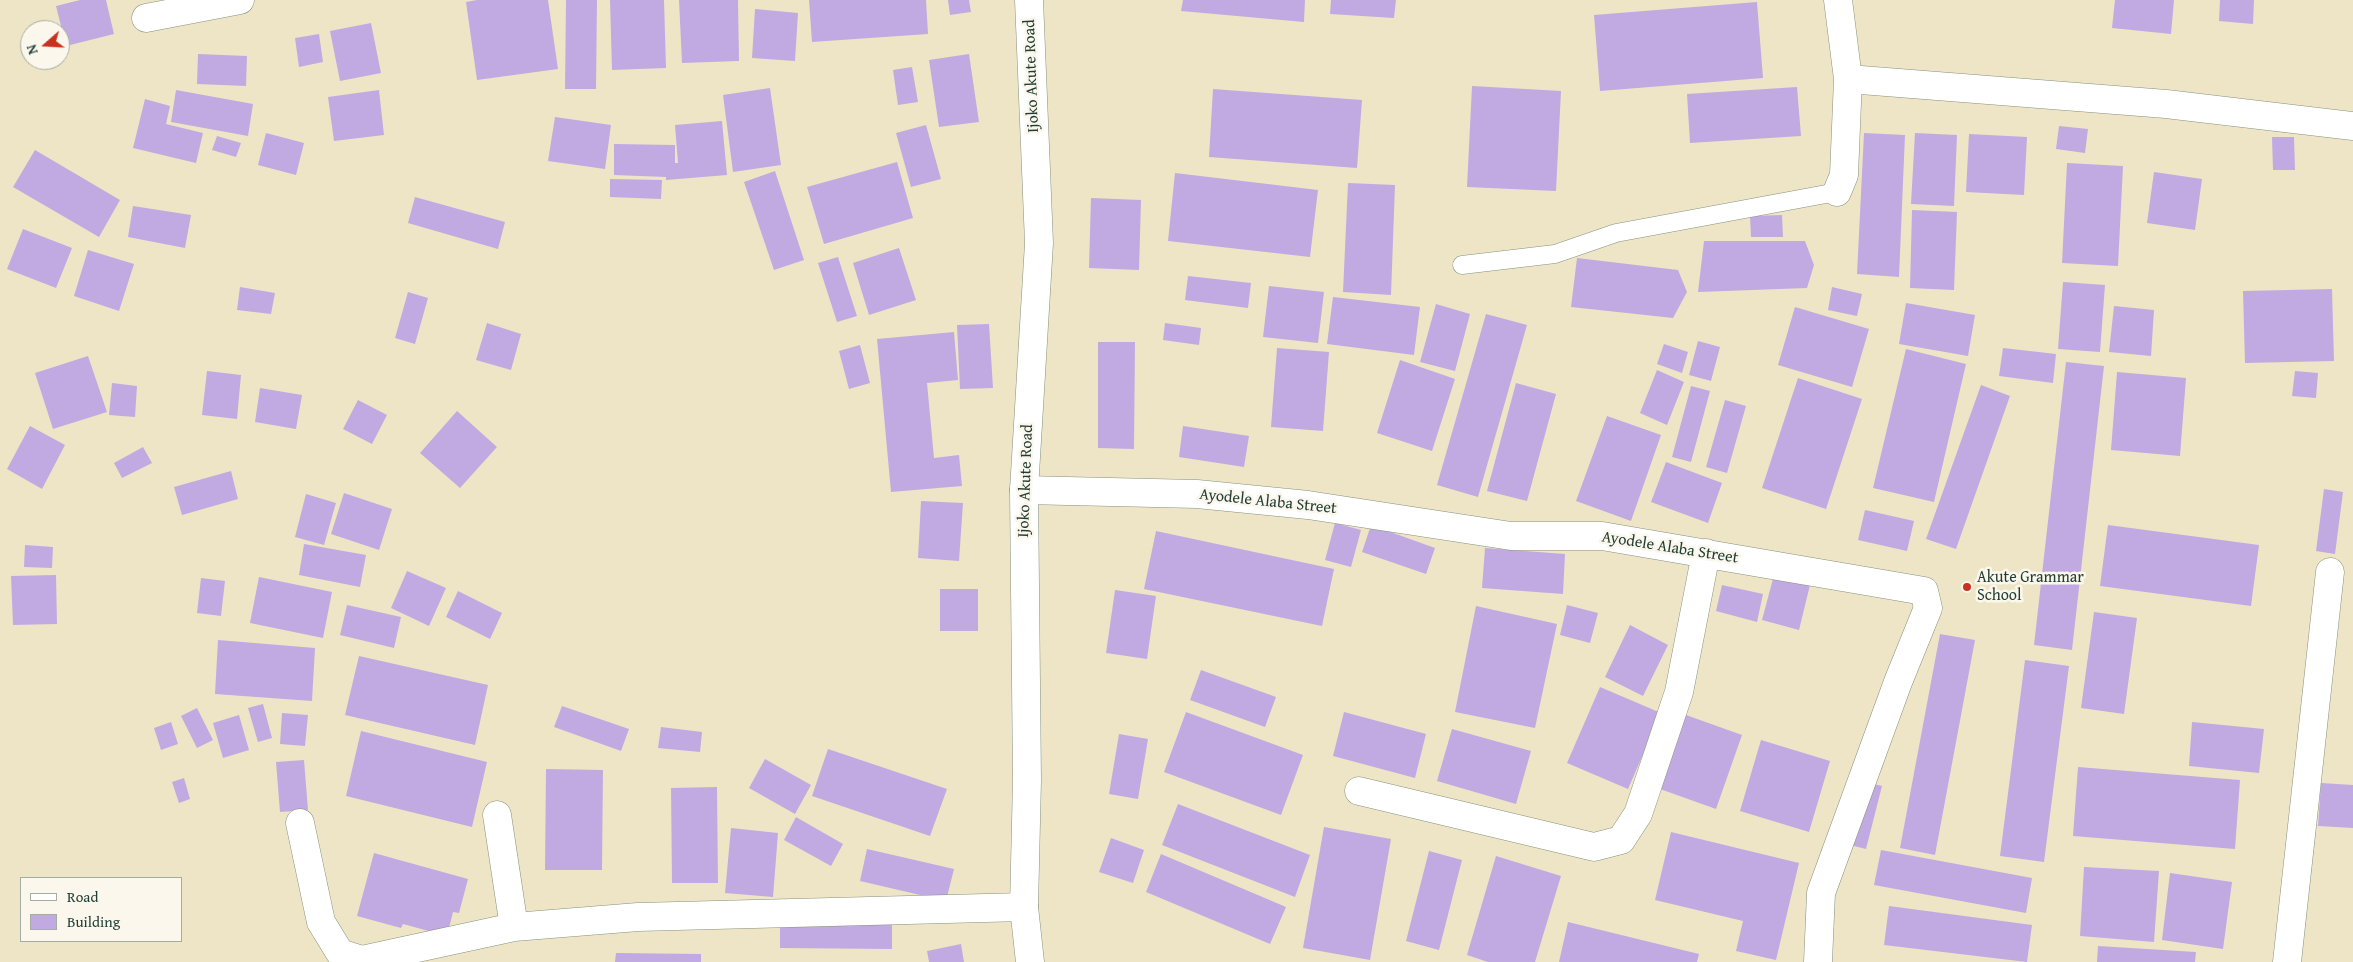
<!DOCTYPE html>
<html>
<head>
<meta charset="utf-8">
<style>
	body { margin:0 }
	#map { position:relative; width:2353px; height:962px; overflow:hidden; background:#eee5c6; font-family:"Gentium Book Plus",serif }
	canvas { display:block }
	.legend { position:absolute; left:20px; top:877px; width:162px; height:65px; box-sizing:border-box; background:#fbf7ec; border:1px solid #a3ada2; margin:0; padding:6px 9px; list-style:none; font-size:15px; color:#1f3d34 }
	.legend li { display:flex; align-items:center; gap:10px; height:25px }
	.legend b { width:25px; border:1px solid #a3ada2 }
	.north { position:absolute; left:20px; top:20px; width:50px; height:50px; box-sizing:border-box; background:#fbf7ec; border:1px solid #a3ada2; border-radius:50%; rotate:251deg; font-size:14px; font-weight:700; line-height:20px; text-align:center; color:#1f3d34 }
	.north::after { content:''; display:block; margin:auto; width:18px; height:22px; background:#c8321e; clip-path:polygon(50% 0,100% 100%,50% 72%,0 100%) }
</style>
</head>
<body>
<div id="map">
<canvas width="2353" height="962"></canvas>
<ul class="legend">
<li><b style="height:6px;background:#fff"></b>Road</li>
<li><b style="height:14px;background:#c1aae1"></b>Building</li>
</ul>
<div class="north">N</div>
</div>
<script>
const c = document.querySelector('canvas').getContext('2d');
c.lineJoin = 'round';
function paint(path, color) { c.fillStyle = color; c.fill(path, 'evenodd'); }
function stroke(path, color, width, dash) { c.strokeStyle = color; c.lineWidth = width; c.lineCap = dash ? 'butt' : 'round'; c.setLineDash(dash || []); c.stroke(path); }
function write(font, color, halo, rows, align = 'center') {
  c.font = font + ' "Gentium Book Plus",serif'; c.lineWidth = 5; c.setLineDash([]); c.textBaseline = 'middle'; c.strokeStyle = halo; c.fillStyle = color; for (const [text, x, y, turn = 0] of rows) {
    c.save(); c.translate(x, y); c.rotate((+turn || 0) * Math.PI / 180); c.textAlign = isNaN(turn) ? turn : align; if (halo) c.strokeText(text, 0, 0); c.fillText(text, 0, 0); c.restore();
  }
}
paint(new Path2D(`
	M 80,0 L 106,0 L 114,34 L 66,46 L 56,6 Z
	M 477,0 L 548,0 L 558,69 L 477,80 L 466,2 Z
	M 566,0 L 597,0 L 596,89 L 565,89 Z
	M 610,0 L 664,0 L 666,68 L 612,70 Z
	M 679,0 L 738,0 L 739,61 L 682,63 Z
	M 809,0 L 926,0 L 928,34 L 812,42 Z
	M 948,0 L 969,0 L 971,12 L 950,15 Z
	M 1183,0 L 1305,0 L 1304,22 L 1181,11 Z
	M 1331,0 L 1396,0 L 1394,18 L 1330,14 Z
	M 2115,0 L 2174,0 L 2171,34 L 2112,28 Z
	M 2220,0 L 2254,0 L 2253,24 L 2219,21 Z
	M 1757,2 L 1763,78 L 1600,91 L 1594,15 Z
	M 755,9 L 798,13 L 795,61 L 752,58 Z
	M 371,23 L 381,73 L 340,81 L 330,31 Z
	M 319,34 L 323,62 L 299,67 L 295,38 Z
	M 198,54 L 247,56 L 246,86 L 197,84 Z
	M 969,54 L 979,122 L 939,127 L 929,60 Z
	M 912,67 L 918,102 L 898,105 L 893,70 Z
	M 1472,86 L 1561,91 L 1556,191 L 1467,187 Z
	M 1797,87 L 1801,136 L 1690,143 L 1687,94 Z
	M 770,88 L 781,165 L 733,172 L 723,95 Z
	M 1213,89 L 1362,100 L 1357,168 L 1209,157 Z
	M 176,90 L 253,104 L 248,136 L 171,122 Z
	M 379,90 L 384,135 L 334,141 L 328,97 Z
	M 145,99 L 170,106 L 166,124 L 203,133 L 196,163 L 133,148 Z
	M 555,117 L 611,125 L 605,169 L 548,161 Z
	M 722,121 L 727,175 L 666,180 L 666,177 L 614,175 L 614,144 L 675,145 L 675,163 L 678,163 L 675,125 Z
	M 926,125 L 941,179 L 911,187 L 896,133 Z
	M 2059,126 L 2088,129 L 2085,153 L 2056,149 Z
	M 266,133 L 304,143 L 296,175 L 258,165 Z
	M 1864,133 L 1905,135 L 1899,277 L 1857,274 Z
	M 1915,133 L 1957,135 L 1954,206 L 1911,204 Z
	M 1969,134 L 2027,137 L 2024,195 L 1966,192 Z
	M 217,136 L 241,143 L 236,157 L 212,150 Z
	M 2272,137 L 2294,137 L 2295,170 L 2273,170 Z
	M 35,150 L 120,200 L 99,237 L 13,187 Z
	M 897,162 L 913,218 L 824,244 L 807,187 Z
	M 2067,163 L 2123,166 L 2118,266 L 2062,263 Z
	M 775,171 L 804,260 L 774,270 L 744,182 Z
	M 2154,172 L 2202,179 L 2195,230 L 2147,223 Z
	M 1175,173 L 1318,190 L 1310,257 L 1168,241 Z
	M 610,179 L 662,180 L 661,199 L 610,197 Z
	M 1348,183 L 1395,185 L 1391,295 L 1343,292 Z
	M 415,197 L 505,222 L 498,249 L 408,223 Z
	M 1091,198 L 1141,200 L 1139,270 L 1089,268 Z
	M 133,206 L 191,215 L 185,248 L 128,237 Z
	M 1912,210 L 1957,212 L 1954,290 L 1910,288 Z
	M 1782,215 L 1783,237 L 1751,237 L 1750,216 Z
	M 23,229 L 72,248 L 56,288 L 7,269 Z
	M 1704,241 L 1805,241 L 1814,265 L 1807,288 L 1698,292 Z
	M 899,248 L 916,300 L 869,315 L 853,263 Z
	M 88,250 L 134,264 L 119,311 L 74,296 Z
	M 838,257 L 857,316 L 837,322 L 818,263 Z
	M 1577,258 L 1678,270 L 1687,292 L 1673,318 L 1571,307 Z
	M 1188,276 L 1251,283 L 1248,308 L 1185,300 Z
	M 2063,282 L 2105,285 L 2100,352 L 2058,349 Z
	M 1269,286 L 1324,292 L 1318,343 L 1263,337 Z
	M 240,287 L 275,293 L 271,314 L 237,310 Z
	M 1832,287 L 1862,294 L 1857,316 L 1828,310 Z
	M 2332,289 L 2334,361 L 2245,363 L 2243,291 Z
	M 408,292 L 428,298 L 415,344 L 395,338 Z
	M 1333,297 L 1420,307 L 1414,355 L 1327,344 Z
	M 1906,303 L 1975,315 L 1968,356 L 1899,344 Z
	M 1436,304 L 1470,314 L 1455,371 L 1420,362 Z
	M 2114,306 L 2154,310 L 2151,356 L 2109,352 Z
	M 1795,307 L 1869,329 L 1852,387 L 1778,365 Z
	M 1486,314 L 1527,325 L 1478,497 L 1437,485 Z
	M 487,323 L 521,334 L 511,370 L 476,360 Z
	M 1165,323 L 1201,328 L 1199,345 L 1163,340 Z
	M 989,324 L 993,388 L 960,389 L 957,325 Z
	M 954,332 L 958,380 L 927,383 L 934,458 L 959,455 L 962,486 L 891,492 L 877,339 Z
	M 1698,341 L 1720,347 L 1711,381 L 1689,375 Z
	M 1098,342 L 1135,342 L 1134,449 L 1098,448 Z
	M 1664,344 L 1688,352 L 1682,373 L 1657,364 Z
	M 860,345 L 870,383 L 849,389 L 839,351 Z
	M 1277,348 L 1329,352 L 1323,431 L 1271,427 Z
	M 2003,348 L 2056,354 L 2053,383 L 1999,376 Z
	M 1906,349 L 1966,364 L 1934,502 L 1873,488 Z
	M 88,356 L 107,412 L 53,429 L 35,373 Z
	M 1400,360 L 1455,379 L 1432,451 L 1377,433 Z
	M 2066,362 L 2104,366 L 2072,650 L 2034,645 Z
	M 1657,370 L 1684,382 L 1667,425 L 1640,413 Z
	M 207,371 L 241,375 L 237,419 L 202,415 Z
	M 2295,371 L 2318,373 L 2316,398 L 2292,396 Z
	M 2117,372 L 2186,378 L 2180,456 L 2111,450 Z
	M 1798,378 L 1862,399 L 1826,509 L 1762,488 Z
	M 112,383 L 137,386 L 135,417 L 109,415 Z
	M 1516,383 L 1556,394 L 1527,501 L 1487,491 Z
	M 1981,385 L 2010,396 L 1956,549 L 1926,539 Z
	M 1691,386 L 1710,391 L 1691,462 L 1672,457 Z
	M 260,388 L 302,395 L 296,429 L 255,422 Z
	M 358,400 L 387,415 L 372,444 L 343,429 Z
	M 1725,400 L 1746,406 L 1727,473 L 1706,467 Z
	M 457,411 L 497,447 L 460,488 L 420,453 Z
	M 1607,416 L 1661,435 L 1631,521 L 1576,501 Z
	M 30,426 L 65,445 L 42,489 L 7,469 Z
	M 1183,426 L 1249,436 L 1244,467 L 1179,457 Z
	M 143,447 L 152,463 L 122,478 L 114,463 Z
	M 1666,462 L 1722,483 L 1708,523 L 1651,502 Z
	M 231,471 L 238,499 L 182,515 L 174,487 Z
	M 2324,489 L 2343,492 L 2335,554 L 2316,551 Z
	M 344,493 L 392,509 L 379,550 L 331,534 Z
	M 306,494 L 336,503 L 324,545 L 295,537 Z
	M 921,501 L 963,503 L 959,561 L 918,558 Z
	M 1865,510 L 1914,521 L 1907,551 L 1858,540 Z
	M 1335,523 L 1361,530 L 1351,567 L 1325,560 Z
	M 1371,525 L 1435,548 L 1426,574 L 1362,552 Z
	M 2108,525 L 2259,545 L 2251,606 L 2100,586 Z
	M 1156,531 L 1334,569 L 1322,626 L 1144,589 Z
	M 304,544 L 366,555 L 360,587 L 299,575 Z
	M 25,545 L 53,547 L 52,568 L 24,567 Z
	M 1485,548 L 1565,554 L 1563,594 L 1482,588 Z
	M 407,571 L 446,588 L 429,626 L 391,608 Z
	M 56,575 L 57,624 L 13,625 L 11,576 Z
	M 1774,575 L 1810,585 L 1799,630 L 1762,620 Z
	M 259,577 L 332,592 L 323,638 L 250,623 Z
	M 201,578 L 225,581 L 221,616 L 197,613 Z
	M 1722,585 L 1763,594 L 1757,622 L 1716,611 Z
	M 940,589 L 978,589 L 978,631 L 940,631 Z
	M 1115,590 L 1156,596 L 1147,659 L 1106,653 Z
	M 458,591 L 502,613 L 490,639 L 446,617 Z
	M 347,605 L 401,617 L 394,648 L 340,635 Z
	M 1567,605 L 1598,613 L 1590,643 L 1560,635 Z
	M 1476,606 L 1557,624 L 1535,728 L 1455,712 Z
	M 2094,612 L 2137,618 L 2124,714 L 2081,708 Z
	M 1630,625 L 1668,645 L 1643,696 L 1605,677 Z
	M 1940,634 L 1975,640 L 1935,855 L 1900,848 Z
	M 218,640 L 315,648 L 312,701 L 215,694 Z
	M 359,656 L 488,685 L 475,745 L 345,715 Z
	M 2025,660 L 2069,666 L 2044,862 L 2000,856 Z
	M 1201,670 L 1276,697 L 1265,727 L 1190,700 Z
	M 1600,687 L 1661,713 L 1628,789 L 1567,763 Z
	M 263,704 L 272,738 L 258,742 L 248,708 Z
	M 562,706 L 629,729 L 621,751 L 554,727 Z
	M 197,708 L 213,740 L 197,748 L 181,716 Z
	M 1186,712 L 1303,755 L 1281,815 L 1164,772 Z
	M 1344,712 L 1426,734 L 1415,778 L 1333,756 Z
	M 282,713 L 308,715 L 305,746 L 280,744 Z
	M 239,715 L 249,750 L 223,758 L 213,723 Z
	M 1686,715 L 1742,735 L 1716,809 L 1660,789 Z
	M 171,722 L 178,744 L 161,750 L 154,728 Z
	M 2192,722 L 2264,729 L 2259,773 L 2189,766 Z
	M 661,727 L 702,732 L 700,752 L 658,748 Z
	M 1452,729 L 1531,751 L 1516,804 L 1437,781 Z
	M 361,731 L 487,762 L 472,827 L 346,796 Z
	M 1119,734 L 1148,739 L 1138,799 L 1109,794 Z
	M 1761,740 L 1830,761 L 1809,832 L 1740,811 Z
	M 828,749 L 947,789 L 930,836 L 812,796 Z
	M 765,759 L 811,785 L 795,814 L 749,788 Z
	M 304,760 L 308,810 L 280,812 L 276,762 Z
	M 2078,767 L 2240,780 L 2235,849 L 2073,836 Z
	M 546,769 L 603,770 L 602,870 L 545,870 Z
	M 184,778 L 190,799 L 179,803 L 172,782 Z
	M 1862,781 L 1882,786 L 1866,849 L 1846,844 Z
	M 2321,783 L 2353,785 L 2353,828 L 2318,826 Z
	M 717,787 L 718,883 L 672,883 L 671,788 Z
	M 1178,804 L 1310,855 L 1295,897 L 1162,845 Z
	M 796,817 L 843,844 L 831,866 L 784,840 Z
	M 1324,827 L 1391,839 L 1370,960 L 1303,948 Z
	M 731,828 L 778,833 L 773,897 L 725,893 Z
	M 1671,832 L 1799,863 L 1776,960 L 1736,951 L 1743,921 L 1655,900 Z
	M 1111,838 L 1144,850 L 1133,883 L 1099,872 Z
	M 867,849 L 954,869 L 946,901 L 860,881 Z
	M 1881,850 L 2032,878 L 2026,913 L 1874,885 Z
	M 1429,851 L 1462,860 L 1439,950 L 1406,941 Z
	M 374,853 L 468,879 L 459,913 L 453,912 L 447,936 L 403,924 L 401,928 L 357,916 Z
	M 1161,854 L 1286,907 L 1270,944 L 1146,892 Z
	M 1496,856 L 1561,876 L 1535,962 L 1488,962 L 1467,955 Z
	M 2084,867 L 2159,871 L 2154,942 L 2080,936 Z
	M 2170,873 L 2232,882 L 2223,949 L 2162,940 Z
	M 1889,906 L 2032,925 L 2027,962 L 1884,945 Z
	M 780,918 L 892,919 L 892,949 L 780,948 Z
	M 1568,922 L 1699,954 L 1697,962 L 1559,962 Z
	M 961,944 L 964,962 L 929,962 L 927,951 Z
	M 2098,946 L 2196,952 L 2195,962 L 2097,962 Z
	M 616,953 L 701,954 L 701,962 L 615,962 Z`), '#c1aae1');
const lane = new Path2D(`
	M 1462,265 L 1555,254 L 1616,233 L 1837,192`);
const street = new Path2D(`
	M 146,18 L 240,0
	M 1848,79 L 2166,104 L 2353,126
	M 1837,192 L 1844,175 L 1848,79 L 1838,0
	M 1024,490 L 1197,494 L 1308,505 L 1511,536 L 1602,536 L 1924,591 L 1928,608 L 1898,682 L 1821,893 L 1818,962
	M 1359,791 L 1594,847 L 1621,840 L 1638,814 L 1679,692 L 1706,553
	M 497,815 L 514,927
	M 300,823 L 321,922 L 340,953 L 362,960 L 514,927 L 638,917 L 1024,907
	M 2287,962 L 2330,572`);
const secondary = new Path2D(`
	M 1029,0 L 1039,243 L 1024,490 L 1027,780 L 1024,907 L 1030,962`);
stroke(lane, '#86917d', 19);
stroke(street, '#86917d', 29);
stroke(secondary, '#86917d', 29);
stroke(lane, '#fff', 18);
stroke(street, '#fff', 28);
stroke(secondary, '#fff', 28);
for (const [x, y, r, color] of [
	[1967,587,5,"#c8321e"]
]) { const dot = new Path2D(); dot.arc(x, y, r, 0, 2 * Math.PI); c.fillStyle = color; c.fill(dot); stroke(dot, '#fbf7ec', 2); }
write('16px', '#1f3d34', '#fbf7ec', [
	["Ijoko Akute Road",1032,76,-92],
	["Ijoko Akute Road",1026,481,-88],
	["Ayodele Alaba Street",1268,502,6],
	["Ayodele Alaba Street",1670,548,9]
]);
write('16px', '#1f3d34', '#fbf7ec', [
	["Akute Grammar",1977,578],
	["School",1977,596]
], 'left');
</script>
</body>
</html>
